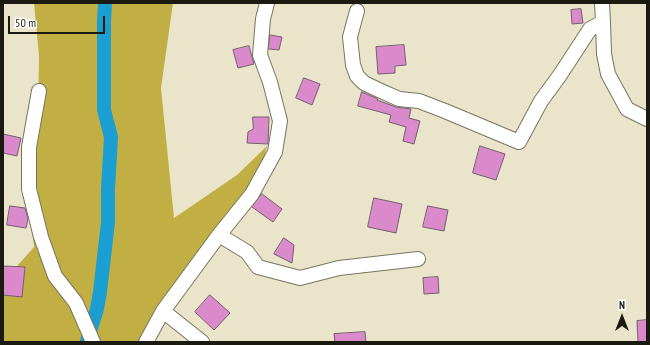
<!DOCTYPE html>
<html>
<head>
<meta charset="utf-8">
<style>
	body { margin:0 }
	#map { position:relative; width:650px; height:345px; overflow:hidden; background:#e9e4ca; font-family:"PT Sans Narrow",sans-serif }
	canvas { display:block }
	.frame { position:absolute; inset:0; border:4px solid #1b1a11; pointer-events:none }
	.north { position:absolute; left:602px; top:297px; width:40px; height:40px; -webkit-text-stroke:3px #fff; paint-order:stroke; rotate:0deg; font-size:11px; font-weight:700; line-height:16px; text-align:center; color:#1b1a11 }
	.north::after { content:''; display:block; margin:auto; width:14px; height:18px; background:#1b1a11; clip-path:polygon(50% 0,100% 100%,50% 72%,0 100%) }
	.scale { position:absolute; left:8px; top:16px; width:97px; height:18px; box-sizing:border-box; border:2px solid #1b1a11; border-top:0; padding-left:5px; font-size:12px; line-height:14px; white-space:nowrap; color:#1b1a11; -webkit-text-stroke:3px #fff; paint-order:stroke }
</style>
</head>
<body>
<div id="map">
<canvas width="650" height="345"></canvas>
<div class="frame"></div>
<div class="north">N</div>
<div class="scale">50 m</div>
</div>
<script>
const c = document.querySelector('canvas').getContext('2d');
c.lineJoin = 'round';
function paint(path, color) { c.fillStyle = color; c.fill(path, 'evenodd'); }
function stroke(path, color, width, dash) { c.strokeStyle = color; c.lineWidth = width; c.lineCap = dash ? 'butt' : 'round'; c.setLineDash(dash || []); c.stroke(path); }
paint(new Path2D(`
	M 34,3 L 173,3 L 161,88 L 174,218 L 237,175 L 267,146 L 258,181 L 144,342 L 32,342 L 30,341 L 25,342 L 3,342 L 3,282 L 34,247 L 27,186 L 38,118 L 39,56 Z`), '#c2af44');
stroke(new Path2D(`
	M 87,341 L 97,309 L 100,292 L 108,222 L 108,189 L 111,137 L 104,110 L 104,21 L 105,3`), '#1b9ed1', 14);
const building = new Path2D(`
	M 581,9 L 583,23 L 572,24 L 571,10 Z
	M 270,35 L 282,37 L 279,50 L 269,49 Z
	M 404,45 L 406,65 L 395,66 L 395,73 L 378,74 L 376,47 Z
	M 249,46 L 254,64 L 238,68 L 233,50 Z
	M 304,78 L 320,84 L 312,105 L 296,98 Z
	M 362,92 L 378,99 L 377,100 L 396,107 L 411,109 L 409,118 L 420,121 L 414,144 L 403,141 L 406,127 L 389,122 L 391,115 L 358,106 Z
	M 253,117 L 269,117 L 268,144 L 247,143 L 248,132 L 253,129 Z
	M 3,134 L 21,138 L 17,156 L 3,153 Z
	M 480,146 L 505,154 L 496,180 L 473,173 Z
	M 262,194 L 282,209 L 273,222 L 252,207 Z
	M 374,198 L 402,204 L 396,233 L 368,227 Z
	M 10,206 L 25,208 L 28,219 L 26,228 L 7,225 Z
	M 428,206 L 448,210 L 444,231 L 423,227 Z
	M 284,238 L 294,245 L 292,263 L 274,254 Z
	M 3,266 L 25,267 L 22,297 L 3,295 Z
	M 438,277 L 439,293 L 424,294 L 423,278 Z
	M 210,295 L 230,313 L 214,330 L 195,312 Z
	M 647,320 L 647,342 L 638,342 L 637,321 Z
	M 365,332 L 366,342 L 335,342 L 334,334 Z`);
paint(building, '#da8acb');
stroke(building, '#725e6e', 1);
const street = new Path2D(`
	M 357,11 L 350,37 L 353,65 L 357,76 L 364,83 L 381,91 L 399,99 L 419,101 L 445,111 L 519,142 L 541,101 L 560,75 L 590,29 L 603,22 L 602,3
	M 603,22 L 604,54 L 608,74 L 627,109 L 647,119
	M 39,91 L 29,147 L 29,189 L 41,237 L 55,276 L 76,303 L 93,342
	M 219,235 L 247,252 L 258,267 L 300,278 L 339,268 L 418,259
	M 163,311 L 202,342
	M 146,342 L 163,311 L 219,235 L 252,194 L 275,152 L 280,121 L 270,82 L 260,55 L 263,19 L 267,3`);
stroke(street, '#79755e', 16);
stroke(street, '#fff', 14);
</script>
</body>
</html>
